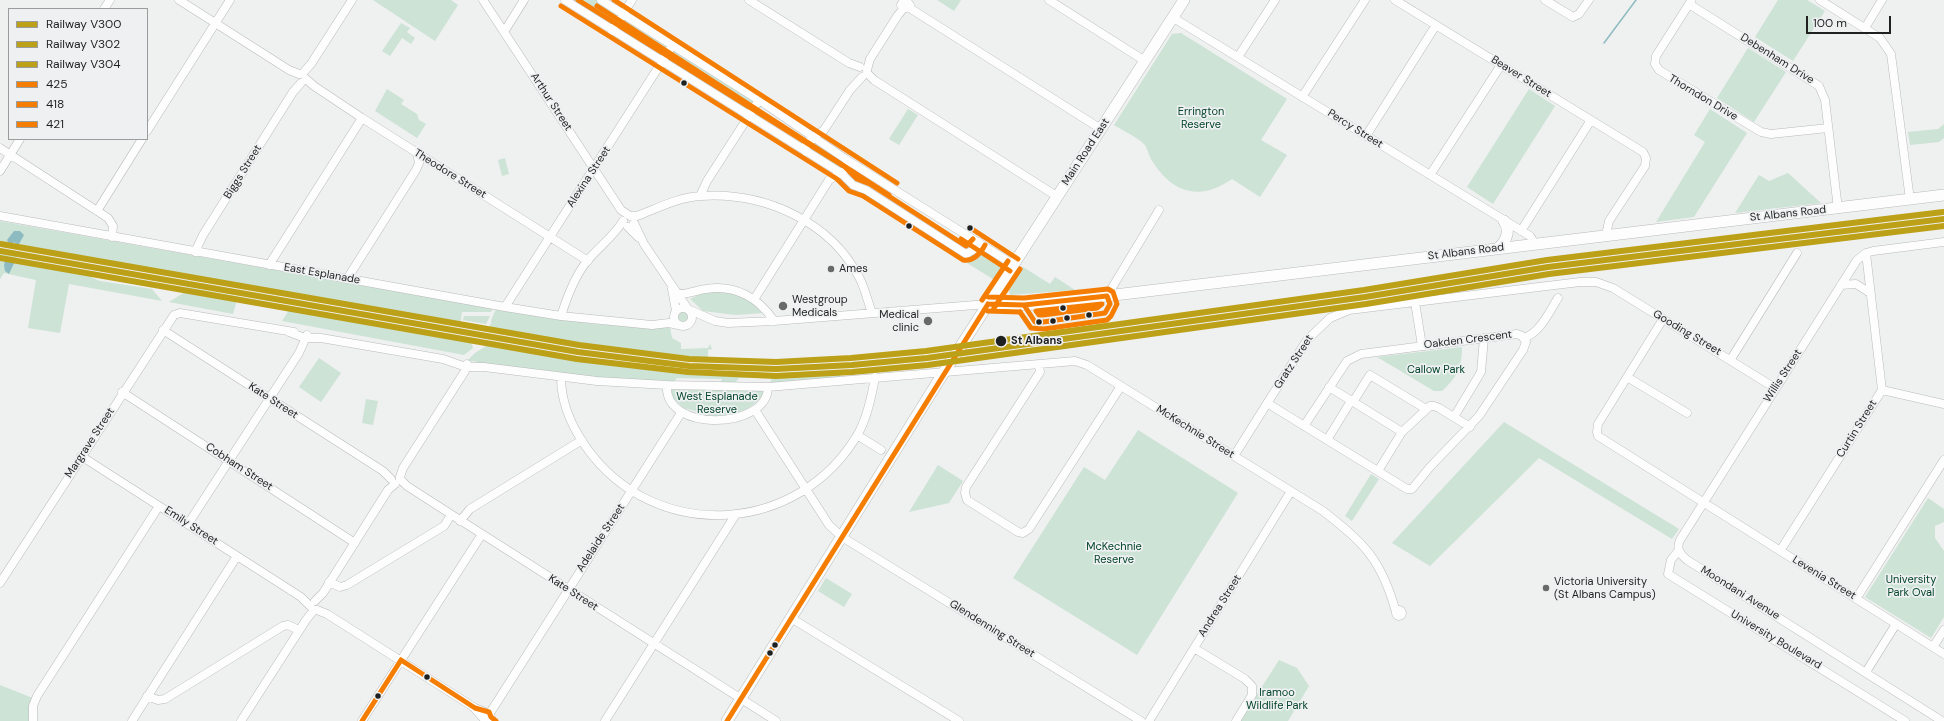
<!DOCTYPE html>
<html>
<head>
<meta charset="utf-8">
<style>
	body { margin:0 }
	#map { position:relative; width:1944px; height:721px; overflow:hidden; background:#eff0f0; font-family:"DM Sans",sans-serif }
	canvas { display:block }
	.legend { position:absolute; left:8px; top:8px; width:140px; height:132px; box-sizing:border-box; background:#eef0f1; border:1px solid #9b9d9d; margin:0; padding:5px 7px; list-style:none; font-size:12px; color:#1f2020 }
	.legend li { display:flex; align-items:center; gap:8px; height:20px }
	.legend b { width:20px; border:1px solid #9b9d9d }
	.scale { position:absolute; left:1806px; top:16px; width:85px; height:18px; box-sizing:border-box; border:2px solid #1f2020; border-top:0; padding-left:5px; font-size:12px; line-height:14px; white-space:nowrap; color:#1f2020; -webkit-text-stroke:3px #eef0f1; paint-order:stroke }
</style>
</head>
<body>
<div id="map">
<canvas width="1944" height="721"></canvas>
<ul class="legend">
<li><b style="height:5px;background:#bca017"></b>Railway V300</li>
<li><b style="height:5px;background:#bca017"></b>Railway V302</li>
<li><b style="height:5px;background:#bca017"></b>Railway V304</li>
<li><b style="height:5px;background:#f47d02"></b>425</li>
<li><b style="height:5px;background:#f47d02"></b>418</li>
<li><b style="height:5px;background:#f47d02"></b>421</li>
</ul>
<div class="scale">100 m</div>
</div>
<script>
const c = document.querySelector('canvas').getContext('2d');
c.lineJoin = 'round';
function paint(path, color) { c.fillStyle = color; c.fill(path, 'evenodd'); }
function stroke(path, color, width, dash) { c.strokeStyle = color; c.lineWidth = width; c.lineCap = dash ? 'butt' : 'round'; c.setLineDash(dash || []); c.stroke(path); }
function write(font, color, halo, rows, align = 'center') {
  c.font = font + ' "DM Sans",sans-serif'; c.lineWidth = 3.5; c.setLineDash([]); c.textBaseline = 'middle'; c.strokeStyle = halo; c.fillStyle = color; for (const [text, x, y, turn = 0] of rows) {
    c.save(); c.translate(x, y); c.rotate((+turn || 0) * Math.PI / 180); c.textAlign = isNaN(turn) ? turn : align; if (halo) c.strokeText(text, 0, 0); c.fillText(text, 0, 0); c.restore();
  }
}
paint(new Path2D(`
	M 373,0 L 451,0 L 458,5 L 435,41 Z
	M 569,0 L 596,0 L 618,14 L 612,25 Z
	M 937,0 L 961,0 L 954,11 Z
	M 1778,0 L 1807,0 L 1825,11 L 1793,61 L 1755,37 Z
	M 623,18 L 668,46 L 662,58 L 618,30 Z
	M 401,23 L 410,28 L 407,32 L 415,38 L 411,44 L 402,38 L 390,56 L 382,51 Z
	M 1181,33 L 1287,99 L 1261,140 L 1287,155 L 1260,197 L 1232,179 C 1201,201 1173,194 1153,162 C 1149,157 1148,150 1145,145 C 1139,138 1122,130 1114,125 L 1172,34 Z
	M 1748,48 L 1786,72 L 1754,122 L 1717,98 Z
	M 674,50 L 754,101 L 749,112 L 668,64 L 667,59 Z
	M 387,89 L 404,100 L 401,104 L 417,114 L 419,120 L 426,124 L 417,138 L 375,111 Z
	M 1529,89 L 1555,106 L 1493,204 L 1467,187 Z
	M 908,109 L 918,115 L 899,145 L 889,139 Z
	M 1710,109 L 1747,133 L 1694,217 L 1656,222 L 1705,142 L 1694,135 Z
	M 1944,124 L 1944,138 L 1939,142 L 1910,145 L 1908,132 L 1938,129 Z
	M 811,143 L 816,143 L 844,162 L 844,167 L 839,169 L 810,151 L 809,145 Z
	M 505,158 L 509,174 L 502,176 L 498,160 Z
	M 1788,173 L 1821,203 L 1735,213 L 1759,175 L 1769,181 Z
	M 0,221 L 427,297 L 493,308 L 491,312 L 462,312 L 460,325 L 0,245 Z
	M 978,250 C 987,256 1002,261 1003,274 L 1001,273 L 996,281 L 967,263 L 974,252 Z
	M 0,254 L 17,257 L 16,261 C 19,264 47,269 53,270 L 56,268 L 74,270 L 100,281 L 152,289 L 162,301 L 69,284 L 60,333 L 28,328 L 36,280 L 4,273 L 0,279 Z
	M 1023,267 L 1050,284 L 1055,277 L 1075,290 L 1010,295 L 1009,290 Z
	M 187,287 L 451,336 L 451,339 L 471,342 L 473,348 L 464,355 L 282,321 L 289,310 L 237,300 L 233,314 L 169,302 L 185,292 Z
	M 718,291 C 736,292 752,299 763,313 L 736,315 L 703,311 L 690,299 L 704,292 Z
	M 496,309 L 594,324 L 652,328 L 667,325 L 670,327 L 672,338 L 681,343 L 681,349 L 708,348 L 710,344 L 712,349 L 708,350 L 708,360 L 670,357 L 489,331 L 492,318 Z
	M678 317a5 5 0 1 1 10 0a5 5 0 1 1-10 0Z
	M 464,316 L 490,316 L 486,324 L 463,320 Z
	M 487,343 C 604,361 722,379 840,371 L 840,378 L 770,383 L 772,378 L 739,378 L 734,384 L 720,384 L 722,379 L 677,378 L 672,384 L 633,382 L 482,364 L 474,361 L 466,362 L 475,353 L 486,346 Z
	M 1462,347 C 1462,368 1457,377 1442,391 L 1434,391 L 1377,357 Z
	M 319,358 L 341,373 L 321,402 L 299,387 Z
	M 671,389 L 761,389 L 764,391 L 764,396 L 741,414 L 717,417 L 684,408 L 671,397 Z
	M 366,399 L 378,401 L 373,425 L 362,423 Z
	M 1504,422 L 1679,529 L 1672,539 L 1539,458 L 1430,566 L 1392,543 Z
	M 1138,430 L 1238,493 L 1137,655 L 1013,578 L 1084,467 L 1105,480 Z
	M 938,465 L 963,481 L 949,503 L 909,512 Z
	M 1371,474 L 1379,479 L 1352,521 L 1345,516 Z
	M 1928,498 L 1944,509 L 1944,522 L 1935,526 L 1935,538 L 1944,551 L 1944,617 L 1931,638 L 1865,597 Z
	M 826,578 L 852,594 L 844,607 L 818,591 Z
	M 1279,660 L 1297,668 L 1309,686 L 1288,721 L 1240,721 Z
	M 0,685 L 35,699 L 33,721 L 0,721 Z`), '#cce3d6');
paint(new Path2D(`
	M 14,231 L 20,231 L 24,235 L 18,246 L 14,242 L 12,245 L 9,244 L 7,240 Z
	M 6,257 L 10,257 L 12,260 L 13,258 L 16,259 L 9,274 L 5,271 L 4,265 Z`), '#8ebbc1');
stroke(new Path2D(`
	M 1604,43 L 1636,0`), '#8ebbc1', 1.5);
const minor = new Path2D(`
	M 179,0 L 289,70 L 299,74
	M 483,0 L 621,210 L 630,216
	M 565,0 L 841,173 L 853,185 L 866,190 L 966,254 L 975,249 L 979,242
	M 601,0 L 759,100 L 847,160 L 1014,265
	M 749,0 L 849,63 L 860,67
	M 904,0 L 901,5 L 906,8 L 910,5 L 906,0
	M 1049,0 L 1145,61
	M 1395,0 L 1643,152 L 1646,158 L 1645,166 L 1609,221 L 1606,235
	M 1545,0 L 1573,17 L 1579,14 L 1589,0
	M 1820,0 L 1880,38 L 1891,54 L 1910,200
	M 1691,1 L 1656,56 L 1655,64 L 1659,70 L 1761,132 L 1771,134 L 1828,128
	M 1689,4 L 1819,86 L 1825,100 L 1838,209
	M 908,7 L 1101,129
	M 104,9 L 110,0
	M 1172,17 L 1530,236 L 1535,244
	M 1865,28 L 1882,0
	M 612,31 L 632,0
	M 504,32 L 524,0
	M 1238,57 L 1275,0
	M 867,70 L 870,59 L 898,15 L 904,8
	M 867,73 L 874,80 L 1058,197
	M 302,74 L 311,64 L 352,0
	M 306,79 L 314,86 L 362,118 L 588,261
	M 1302,97 L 1365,0
	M 147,131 L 230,0
	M 1366,136 L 1436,25
	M 0,148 L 108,218 L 113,226 L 112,237
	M 806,152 L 806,143 L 824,130 L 850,90 L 862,77
	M 0,171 L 20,139
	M 1430,175 L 1501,65
	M 700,196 L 707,181 L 759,100
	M 97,211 L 142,139
	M 0,216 L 505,307 L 561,316 L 652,325 L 669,323 L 678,325
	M 631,216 L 637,216 C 658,208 679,197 701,196 C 764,192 831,221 860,279 C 865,289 868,302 872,313
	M 634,223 L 644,244 L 688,309
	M 628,227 L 638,237
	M 1521,231 L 1591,120
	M 195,252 L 203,235 L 293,92 L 301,83
	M 269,265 L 362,118
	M 347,279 L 416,170 L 419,163 L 417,153
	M 1841,285 L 1856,284 L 1870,293
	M 672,289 L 676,311
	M 679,294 C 689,294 697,290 706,289 C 735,284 759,298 774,321
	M 1107,296 L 1159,210
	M 755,298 L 829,180 L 847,169 L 847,160
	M 1415,302 L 1422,346
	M 505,307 L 672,46
	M674 317a9 9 0 1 1 18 0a9 9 0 1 1-18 0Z
	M 690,310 L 715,321 L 728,323 L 774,321 L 988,304
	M 561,316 C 567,297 575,275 588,260 C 599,247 614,236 623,221
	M 1663,319 L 1598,424 L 1597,432 L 1598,436 L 1944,654
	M 163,330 L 383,471 L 391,479
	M 289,332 L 305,338 L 321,338 L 443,359 L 466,367 L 484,367 L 597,381 L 667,385 L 768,387 L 1075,361 L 1087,365 L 1323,511 C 1365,544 1381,559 1396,612
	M 1524,338 C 1541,332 1549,312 1558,298
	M 1731,359 L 1797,253
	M 1039,366 L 1040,372 L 966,487 L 965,493 L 967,500 L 1018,532 L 1023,533 L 1029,529 L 1121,386
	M 561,377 C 561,402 572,427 586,447 C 655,545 801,535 859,432 C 868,415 872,395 875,377
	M 1627,377 L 1687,413
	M 667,385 C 663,433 768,430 768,387
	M 1329,387 L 1402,432
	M 1882,390 L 1944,404
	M 122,392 L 355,543
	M 1353,402 L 1370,375 L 1426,409
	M 1267,403 L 1407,489 L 1412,489 L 1430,467 L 1479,416 L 1523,350 L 1526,342 L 1522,336 L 1517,334 L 1361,354 L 1347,361 L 1304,426
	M 755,410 L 829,525 L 842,537 L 1141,721
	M 1454,417 L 1481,372 L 1484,338
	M 857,435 L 881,450
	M 1327,440 L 1351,401
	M 81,456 L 301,597 L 310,606
	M 1234,456 L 1307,340 L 1330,318 L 1349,310 L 1580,282 L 1596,282 L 1613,288 L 1775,388
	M 1378,471 L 1402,432 L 1430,406 L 1434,406 L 1439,408 L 1470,427
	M 400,477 L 403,468 L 465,371 L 467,364
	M 400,479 L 407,486 L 449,513 L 776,721
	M 460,521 L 470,509 L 582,440
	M 188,524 L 299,353 L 307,335
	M 1678,551 L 1671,560 L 1668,574 L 1905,721
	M 1780,551 L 1882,390 L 1866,253
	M 329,582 L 340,587 L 347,585 L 444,526 L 451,515
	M 0,583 L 174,315 L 180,313 L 294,332
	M 1856,599 L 1944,460
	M 315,601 L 323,593 L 388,490 L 395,484
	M 317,610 L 327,614 L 475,708 L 485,712
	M1396 613a3 3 0 1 1 6 0a3 3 0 1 1-6 0Z
	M 791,618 L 959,721
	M 1933,647 L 1944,630
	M 1194,648 L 1245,679 L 1252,686 L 1252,695 L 1236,721
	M 1866,672 L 1896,624
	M 147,696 L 158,700 L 165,699 L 283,626 L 288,625 L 299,630
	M 475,709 L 484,719 L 488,720 L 491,717
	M 490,713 L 681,413
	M 33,721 L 33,706 L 37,696 L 159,506
	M 132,721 L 237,556
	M 241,721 L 306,620 L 314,610
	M 362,721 L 482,534
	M 605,721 L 736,514
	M 1149,721 L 1291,491
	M 1942,721 L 1687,560 C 1680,554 1676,549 1680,540 L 1704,502 L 1857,260 L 1866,253 L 1873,251 L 1944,242`);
const major = new Path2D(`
	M 1498,248 C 1506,242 1511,230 1504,221
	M 988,304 L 1024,305 L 1073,300 L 1944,195
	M 727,721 L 939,380 L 1184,0`);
stroke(minor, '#b9baba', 9);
stroke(major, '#b9baba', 12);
stroke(minor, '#fdfdfd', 8);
stroke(major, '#fdfdfd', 11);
stroke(new Path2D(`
	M 1107,296 L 1110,304 L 1105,313 L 1043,322 L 1035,322 L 1024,305 Z
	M 988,304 L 1024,305
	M 401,660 L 475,708 L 489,712 L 491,717 L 496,721
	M 362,721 L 401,660
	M 727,721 L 988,304`), '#f47d02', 5);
stroke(new Path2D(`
	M 561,6 L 837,179 L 849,191 L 863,196 L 963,260 C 973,262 981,253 985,245
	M 597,6 L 889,195
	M 961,239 L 1010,271
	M 1102,304 L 1097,308 L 1043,315 L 1039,315 L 1036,311 Z
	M 994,308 L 1020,269
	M 988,311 L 1020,312`), '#f47d02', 5);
stroke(new Path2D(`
	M 578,0 L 845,167 L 857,179 L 870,184 L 966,246 L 973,239
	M 614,0 L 897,183
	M 969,227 L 1018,259
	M 988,297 L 1024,298 L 1108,289 L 1113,292 L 1117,304 L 1111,316 L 1107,320 L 1044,329 L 1031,328 L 1020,312
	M 982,300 L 1008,261`), '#f47d02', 5);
stroke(new Path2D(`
	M 0,251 L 578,352 L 689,366 L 776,369 L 852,365 L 927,358 L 1365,297 L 1548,267 L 1944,219`), '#bca017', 6);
stroke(new Path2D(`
	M 0,258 L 577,359 L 688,372 L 776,376 L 852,372 L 928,365 L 1366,304 L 1549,274 L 1944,226`), '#bca017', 6);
stroke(new Path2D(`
	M 1,244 L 579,345 L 689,359 L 776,362 L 851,358 L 926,351 L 1364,290 L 1547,260 L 1943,212`), '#bca017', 6);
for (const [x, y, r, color] of [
	[684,83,3.5,"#1f2020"],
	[909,226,3.5,"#1f2020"],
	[970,228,3.5,"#1f2020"],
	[831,269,4,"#686969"],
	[783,306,5,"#686969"],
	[1063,308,3.5,"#1f2020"],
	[1089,315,3.5,"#1f2020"],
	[1067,318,3.5,"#1f2020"],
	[928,321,5,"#686969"],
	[1053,321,3.5,"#1f2020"],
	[1039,322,3.5,"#1f2020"],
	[1001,341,6,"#1f2020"],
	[1546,588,4,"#686969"],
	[775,645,3.5,"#1f2020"],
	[770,653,3.5,"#1f2020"],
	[427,677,3.5,"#1f2020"],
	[378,696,3.5,"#1f2020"]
]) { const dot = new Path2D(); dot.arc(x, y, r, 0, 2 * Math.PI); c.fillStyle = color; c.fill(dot); stroke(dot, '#eef0f1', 1.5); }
write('11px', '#1f2020', '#eef0f1', [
	["Debenham Drive",1777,59,32],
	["Beaver Street",1521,77,32],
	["Thorndon Drive",1703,98,31],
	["Arthur Street",551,102,57],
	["Percy Street",1355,129,32],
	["Main Road East",1086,152,-57],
	["Biggs Street",243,172,-58],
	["Theodore Street",450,174,32],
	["Alexina Street",589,177,-57],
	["St Albans Road",1788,214,-6],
	["St Albans Road",1466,252,-7],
	["East Esplanade",322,274,10],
	["Gooding Street",1687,333,31],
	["Oakden Crescent",1468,340,-7],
	["Gratz Street",1294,362,-57],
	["Willis Street",1783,376,-57],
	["Kate Street",273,401,33],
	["Curtin Street",1857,429,-58],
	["McKechnie Street",1195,432,32],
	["Margrave Street",90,443,-57],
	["Cobham Street",239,467,33],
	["Emily Street",191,526,33],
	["Adelaide Street",601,538,-57],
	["Levenia Street",1824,578,32],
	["Kate Street",573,593,33],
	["Moondani Avenue",1740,593,32],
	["Andrea Street",1220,606,-58],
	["Glendenning Street",992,629,32],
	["University Boulevard",1776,640,31]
]);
write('11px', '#04452b', '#eef0f1', [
	["Errington",1201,112],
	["Reserve",1201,125],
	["Callow Park",1436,370],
	["West Esplanade",717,397],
	["Reserve",717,410],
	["McKechnie",1114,547],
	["Reserve",1114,560],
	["University",1911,580],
	["Park Oval",1911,593],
	["Iramoo",1277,693],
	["Wildlife Park",1277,706]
]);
write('11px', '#1f2020', '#eef0f1', [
	["Ames",839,269],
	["Westgroup",792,300],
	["Medicals",792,313],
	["Medical",919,315,"right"],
	["clinic",919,328,"right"],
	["Victoria University",1554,582],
	["(St Albans Campus)",1554,595]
], 'left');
write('bold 11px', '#1f2020', '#eef0f1', [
	["St Albans",1011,341]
], 'left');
</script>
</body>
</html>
